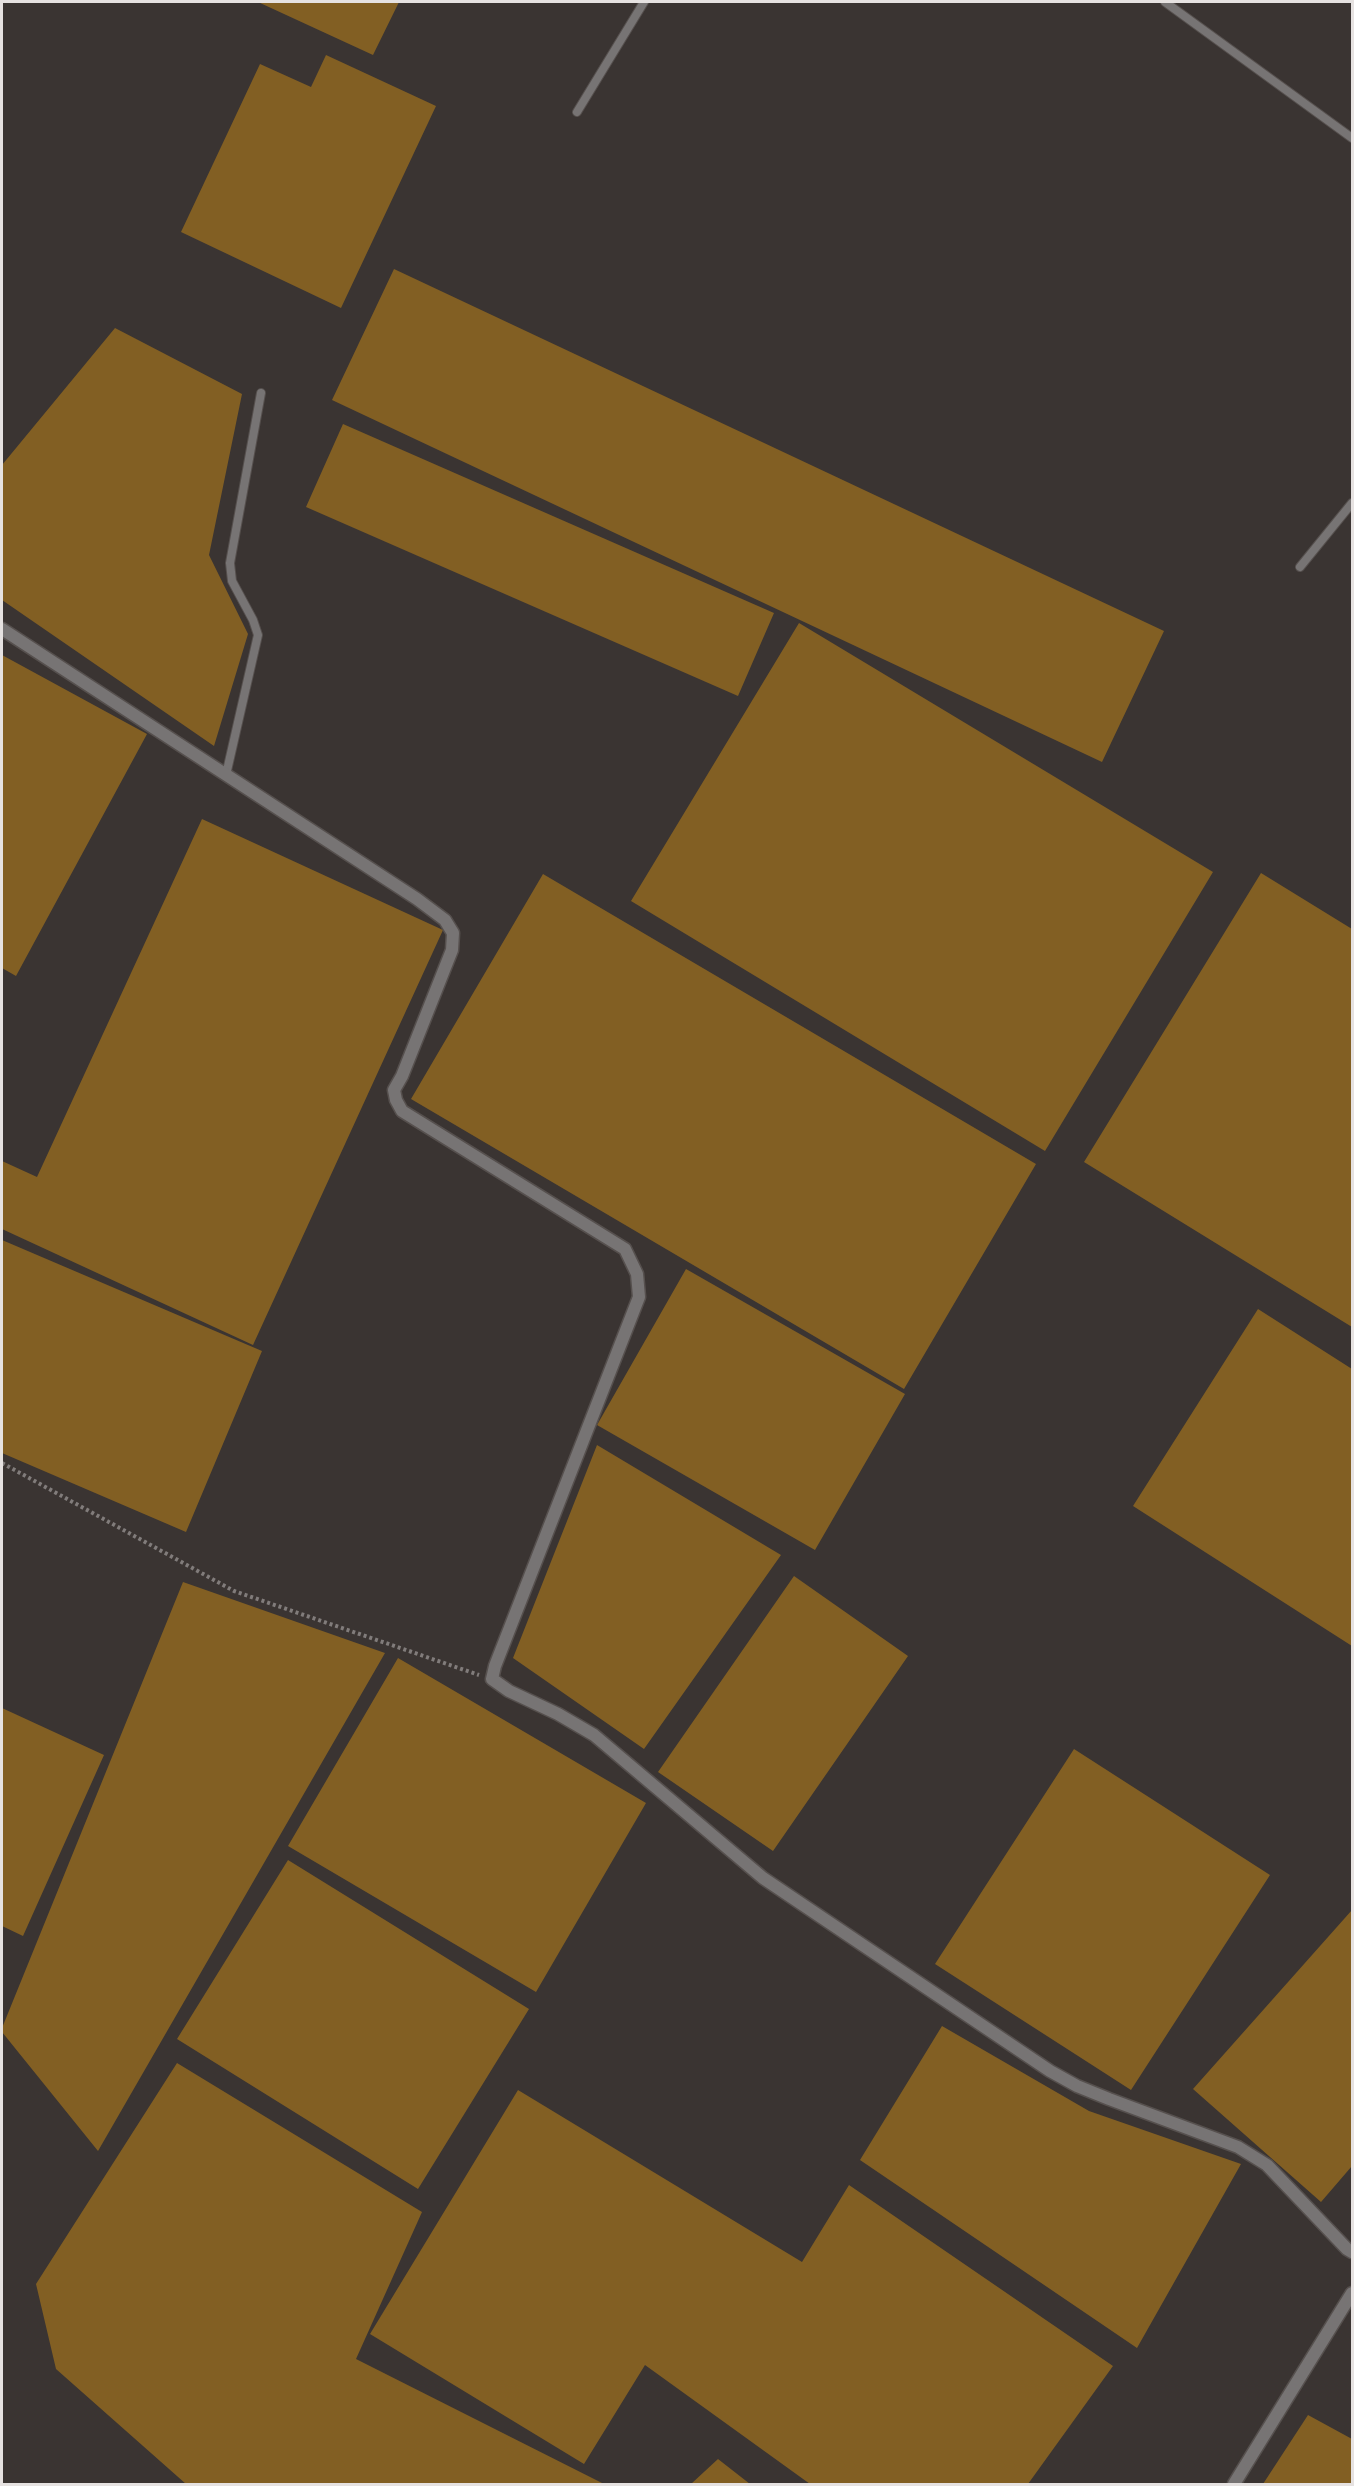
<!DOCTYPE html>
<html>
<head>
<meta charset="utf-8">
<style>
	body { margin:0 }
	#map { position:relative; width:1354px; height:2486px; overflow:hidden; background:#3a3432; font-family:"DejaVu Sans",sans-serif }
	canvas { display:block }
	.frame { position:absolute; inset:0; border:3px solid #e6e2e1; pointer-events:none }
</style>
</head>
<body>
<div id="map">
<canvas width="1354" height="2486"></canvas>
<div class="frame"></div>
</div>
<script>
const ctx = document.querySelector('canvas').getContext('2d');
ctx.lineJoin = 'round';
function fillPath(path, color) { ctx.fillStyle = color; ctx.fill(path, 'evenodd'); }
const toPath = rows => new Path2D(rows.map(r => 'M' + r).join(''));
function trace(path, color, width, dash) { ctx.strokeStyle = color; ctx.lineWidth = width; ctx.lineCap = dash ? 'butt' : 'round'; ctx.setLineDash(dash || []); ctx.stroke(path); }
const forest = toPath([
	[258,2,399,2,373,55],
	[326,55,436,106,341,308,181,232,260,64,311,87],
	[394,269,1164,631,1102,762,332,400],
	[115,328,242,394,209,555,248,634,214,746,2,600,2,465],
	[343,424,774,613,738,696,306,507],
	[799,623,1213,872,1045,1151,631,901],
	[2,655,147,734,16,976,2,968],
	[202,819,443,930,253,1345,2,1229,2,1161,37,1177],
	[1261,873,1352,929,1352,1327,1084,1162],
	[543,874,1036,1164,904,1389,411,1099],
	[2,1240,262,1351,186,1532,2,1453],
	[686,1269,905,1394,815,1550,597,1425],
	[1258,1309,1352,1369,1352,1646,1133,1506],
	[597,1445,781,1555,644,1749,513,1658],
	[794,1576,908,1656,773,1851,658,1772],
	[183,1582,385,1653,98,2151,2,2032,2,2028],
	[398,1658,646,1803,536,1992,288,1846],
	[2,1708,104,1755,23,1936,2,1926],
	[1074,1749,1270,1875,1131,2090,935,1964],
	[288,1860,529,2009,418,2189,177,2039],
	[1352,1910,1352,2166,1321,2202,1193,2089],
	[942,2026,1089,2111,1241,2164,1137,2348,860,2160],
	[177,2063,422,2212,356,2359,604,2484,186,2484,56,2369,36,2284],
	[518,2090,802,2262,849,2185,1113,2366,1028,2484,810,2484,645,2365,584,2464,370,2334],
	[1308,2415,1352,2439,1352,2484,1263,2484],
	[718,2459,750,2484,691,2484]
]);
const path = toPath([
	[2,1463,234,1591,479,1675]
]);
const lane = toPath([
	[1165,2,1352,138],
	[577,112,644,2],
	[1300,567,1352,503],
	[226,775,258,635,253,620,232,581,230,563,261,393]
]);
const street = toPath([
	[2,629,417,899,445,920,453,933,452,950,402,1076,394,1090,396,1100,402,1111,625,1249,637,1274,639,1297,495,1666,492,1679,509,1691,558,1714,594,1735,763,1878,1050,2071,1077,2086,1109,2099,1238,2147,1267,2165,1347,2249,1352,2252],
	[1234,2484,1352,2293]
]);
fillPath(forest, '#825f23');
trace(lane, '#56504e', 10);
trace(street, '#56504e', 15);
trace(path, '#817c7b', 4, [3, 3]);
trace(lane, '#777474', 8);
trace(street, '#777474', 12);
</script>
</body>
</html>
